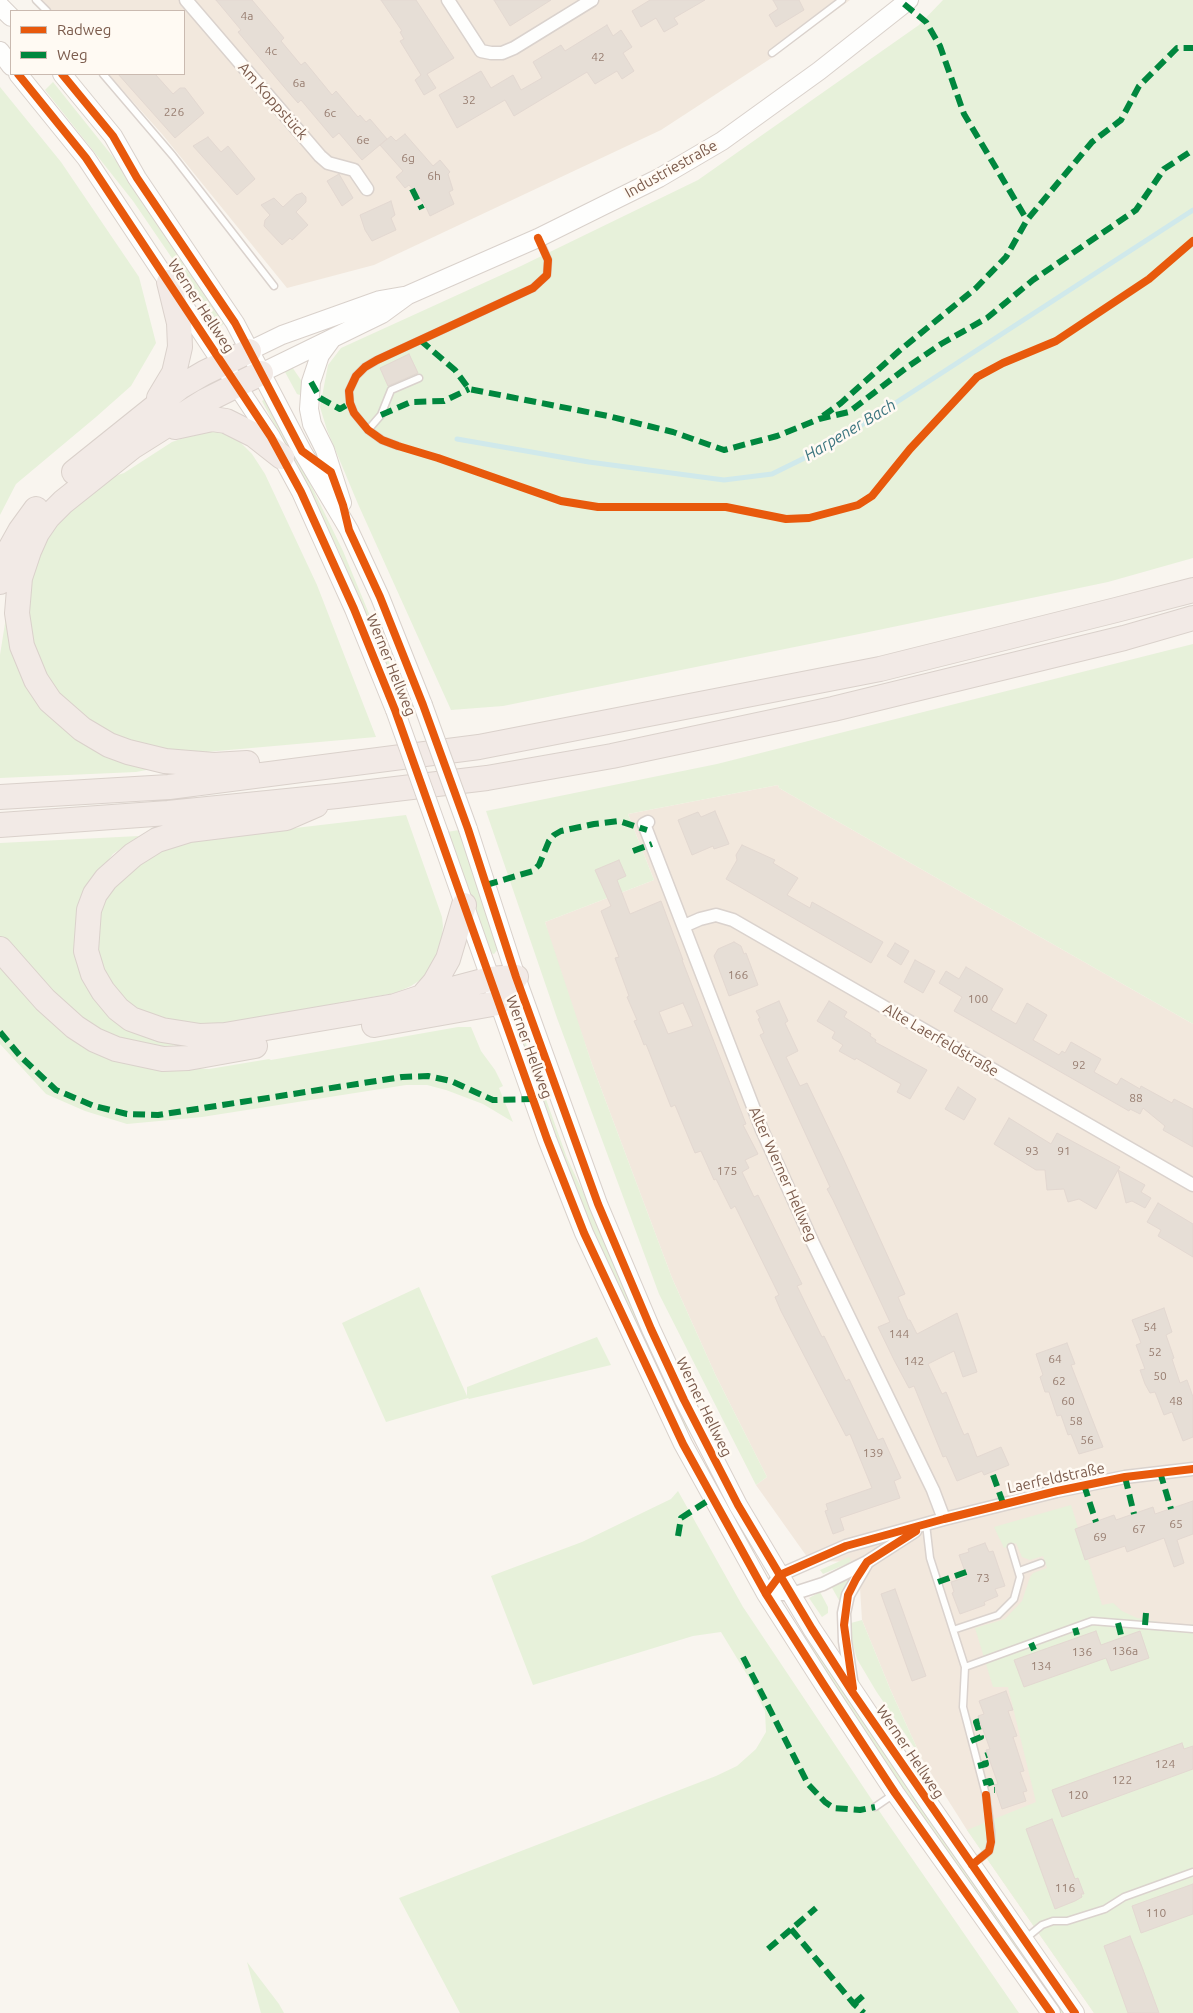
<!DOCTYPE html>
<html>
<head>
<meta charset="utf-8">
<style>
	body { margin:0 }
	#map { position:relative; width:1193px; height:2013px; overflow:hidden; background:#f9f5ef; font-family:Ubuntu,sans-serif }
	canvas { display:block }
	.legend { position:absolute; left:10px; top:10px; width:175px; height:65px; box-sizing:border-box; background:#fffaf3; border:1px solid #cabab0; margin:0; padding:6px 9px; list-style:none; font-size:15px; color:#7b5b4c }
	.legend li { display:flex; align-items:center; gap:10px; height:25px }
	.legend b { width:25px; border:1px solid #cabab0 }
</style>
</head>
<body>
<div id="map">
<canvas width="1193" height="2013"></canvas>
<ul class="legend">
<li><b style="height:6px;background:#e8590c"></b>Radweg</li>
<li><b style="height:6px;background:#00873e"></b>Weg</li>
</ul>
</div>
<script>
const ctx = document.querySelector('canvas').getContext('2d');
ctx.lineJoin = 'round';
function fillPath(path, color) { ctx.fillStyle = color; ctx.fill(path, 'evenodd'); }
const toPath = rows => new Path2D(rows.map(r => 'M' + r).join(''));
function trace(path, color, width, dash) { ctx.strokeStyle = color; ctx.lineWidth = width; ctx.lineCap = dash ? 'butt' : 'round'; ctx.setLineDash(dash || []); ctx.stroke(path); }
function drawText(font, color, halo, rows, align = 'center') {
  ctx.font = font + ' Ubuntu,sans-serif'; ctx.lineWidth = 5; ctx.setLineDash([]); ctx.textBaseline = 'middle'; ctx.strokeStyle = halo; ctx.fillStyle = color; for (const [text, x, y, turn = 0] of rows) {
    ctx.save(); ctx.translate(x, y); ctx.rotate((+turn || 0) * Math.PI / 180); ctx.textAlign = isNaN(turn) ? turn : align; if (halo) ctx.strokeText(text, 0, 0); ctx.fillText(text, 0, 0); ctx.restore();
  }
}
const residential = toPath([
	[42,0,850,0,773,57,661,130,374,265,287,288,162,134,108,74,184,74,184,11,52,11],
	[778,785,779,788,1193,1024,1193,2013,1094,2013,967,1830,922,1759,891,1691,862,1620,860,1588,856,1579,867,1562,810,1561,756,1485,767,1477,716,1376,672,1278,593,1067,555,957,545,922,654,880,628,814]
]);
const green = toPath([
	[943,0,1193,0,1193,558,1108,582,864,633,503,706,451,710,358,504,327,430,320,407,328,365,341,348,521,266,698,180,919,25],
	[53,82,138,188,228,321,219,327,133,201,45,90],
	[0,87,61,162,139,277,156,343,131,386,96,417,16,484,0,515],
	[292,367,303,383,300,395,297,394,285,372],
	[265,399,306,475,343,551,392,669,404,687,414,707,403,709,340,554,302,476,262,401],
	[218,431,235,437,252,454,265,474,317,585,376,737,195,753,165,750,128,741,90,723,65,703,46,675,34,652,27,619,29,586,37,556,48,537,68,510,115,476,124,473,172,442,200,432],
	[9,598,42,706,162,767,136,772,0,778,0,655],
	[1193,644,1193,1024,779,788,778,785,628,814,654,880,545,922,593,1067,672,1278,716,1376,767,1477,756,1485,659,1294,557,1018,486,811,717,764],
	[406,815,442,917,443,926,442,936,435,958,439,961,425,977,411,986,395,993,225,1023,184,1026,122,1004,94,951,97,912,112,882,162,848,193,840],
	[459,830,494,932,498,949,494,954,491,953,447,832],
	[139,836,113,854,91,883,78,911,74,947,85,984,125,1029,156,1041,185,1045,144,1047,117,1041,82,1022,0,937,0,843],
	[0,961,142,1064,209,1069,269,1059,271,1060,458,1027,471,1027,481,1051,495,1070,503,1086,499,1088,513,1122,483,1104,446,1090,427,1085,406,1085,202,1117,127,1124,85,1111,46,1094,0,1044],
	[515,1013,567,1158,736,1517,693,1437,670,1405,620,1301,563,1159,512,1015],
	[419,1287,467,1396,467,1387,597,1337,611,1365,469,1399,468,1398,386,1422,342,1323],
	[678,1491,743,1607,884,1818,1019,2013,460,2013,399,1898,716,1776,737,1766,756,1749,766,1732,765,1711,749,1678,721,1632,693,1636,533,1685,491,1576,582,1542,671,1499],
	[1071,1505,1102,1605,1113,1603,1122,1611,1137,1618,1184,1627,1193,1624,1193,2013,1094,2013,967,1830,1036,1802,1008,1687,993,1687,975,1628,1005,1619,1022,1601,1030,1577,1033,1573,1047,1568,1043,1556,1030,1560,1022,1557,1016,1543,1004,1548,994,1527],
	[849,1557,851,1560,849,1563,823,1574,820,1570],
	[848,1576,850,1579,840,1602,831,1586],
	[820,1592,828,1607,828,1613,822,1617,809,1598],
	[862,1620,891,1691,922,1759,876,1691,857,1659,852,1641,851,1623],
	[812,1637,1069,2013,1056,2013,803,1643],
	[247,1962,279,2004,284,2013,261,2013]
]);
const stream = toPath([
	[457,439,589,462,724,480,772,474,829,446,1193,210]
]);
const building = toPath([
	[216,0,252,0,284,38,281,41,301,65,305,62,332,95,336,91,358,117,360,115,366,122,370,119,387,139,362,160,339,133,333,138,301,100,298,103,284,87,238,32,241,30,216,0],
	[381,0,416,0,454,58,427,74,436,88,424,95,415,80,421,75,400,41,404,39,400,32,402,31,381,0],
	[494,0,551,0,510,26,494,0],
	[650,0,705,0,674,18,678,24,664,32,656,18,641,27,632,11,650,0],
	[773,0,799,0,804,10,776,27,769,15,778,9,773,0],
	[607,25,613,36,621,30,632,47,623,53,634,71,622,79,617,71,595,84,587,72,514,116,505,100,457,128,439,95,481,71,491,88,513,75,521,90,542,78,533,62,561,45,565,51,607,25],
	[118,74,155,74,173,94,180,88,185,88,204,113,175,138,118,74],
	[405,134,433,166,440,160,450,172,448,174,453,190,449,192,454,204,430,216,424,203,409,185,405,188,396,177,403,171,380,145,391,136,396,141,405,134],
	[208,137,221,152,228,146,255,179,237,195,193,146,208,137],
	[339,174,353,198,342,206,327,181,339,174],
	[302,193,306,197,306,202,296,212,308,225,292,240,290,238,282,245,264,226,265,220,270,215,261,205,274,198,283,207,296,195,302,193],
	[391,201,395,215,391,218,396,230,372,241,365,230,360,215,391,201],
	[409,354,418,373,388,386,380,368,409,354],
	[715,811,729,844,714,849,713,846,692,855,678,820,698,812,701,817,715,811],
	[742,845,775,860,773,863,798,878,787,895,810,908,812,902,883,942,871,963,726,879,737,860,736,855,742,845],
	[619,860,626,876,617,880,630,914,661,901,683,960,682,960,746,1124,743,1125,758,1154,745,1160,749,1168,742,1172,754,1197,758,1195,789,1258,802,1284,797,1286,822,1337,824,1336,846,1381,849,1379,878,1440,883,1438,901,1478,894,1481,900,1498,840,1518,844,1530,833,1534,825,1511,828,1510,826,1504,872,1488,850,1434,846,1436,781,1311,775,1297,779,1295,735,1206,731,1209,716,1179,714,1180,701,1151,695,1153,675,1105,671,1107,646,1044,644,1045,639,1032,634,1021,637,1020,627,997,629,996,615,958,619,957,601,911,611,906,595,870,619,860],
	[683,1003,693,1026,668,1034,659,1012,683,1003],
	[734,942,741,946,744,954,746,953,758,985,729,996,714,956,718,949,734,942],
	[895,943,909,951,901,965,887,956,895,943],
	[915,960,935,971,923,993,904,982,915,960],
	[966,967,1003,989,991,1010,1016,1024,1027,1003,1047,1015,1033,1040,1059,1055,1062,1051,1065,1053,1071,1042,1101,1059,1094,1072,1117,1085,1121,1078,1140,1089,1141,1086,1172,1103,1174,1099,1193,1109,1193,1147,1163,1130,1165,1126,1143,1108,1140,1114,1130,1109,1129,1111,954,1011,962,997,939,983,946,971,959,979,966,967],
	[779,1001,788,1021,785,1023,798,1051,786,1057,800,1086,807,1083,843,1158,905,1294,898,1297,908,1320,910,1320,917,1334,957,1313,977,1372,963,1377,954,1351,928,1364,942,1394,946,1392,960,1426,964,1435,968,1433,977,1457,1001,1447,1009,1465,984,1475,982,1471,957,1481,946,1456,943,1457,914,1386,909,1388,894,1360,878,1327,890,1322,833,1200,827,1189,830,1187,760,1035,764,1033,758,1019,760,1018,756,1011,779,1001],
	[829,1001,847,1012,844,1017,871,1034,870,1036,876,1040,875,1042,927,1070,910,1099,897,1092,901,1084,856,1058,855,1060,839,1051,843,1045,832,1038,835,1032,817,1021,829,1001],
	[958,1087,976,1099,964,1120,945,1109,958,1087],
	[1009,1118,1051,1144,1057,1133,1120,1167,1118,1170,1145,1185,1141,1192,1151,1198,1145,1208,1132,1201,1126,1203,1118,1170,1096,1209,1079,1199,1068,1202,1064,1189,1047,1190,1045,1170,1036,1170,994,1144,1009,1118],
	[1158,1203,1193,1224,1193,1257,1158,1236,1161,1230,1147,1222,1158,1203],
	[1164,1308,1172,1332,1166,1335,1174,1358,1172,1359,1180,1383,1187,1380,1193,1397,1193,1437,1183,1441,1172,1412,1164,1415,1155,1392,1150,1393,1145,1384,1140,1370,1145,1369,1136,1345,1141,1343,1132,1320,1164,1308],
	[1067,1343,1075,1364,1071,1365,1103,1447,1079,1454,1071,1434,1068,1435,1061,1415,1057,1416,1049,1392,1045,1392,1040,1377,1043,1375,1036,1354,1067,1343],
	[1193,1501,1193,1534,1177,1540,1184,1563,1174,1567,1164,1538,1127,1552,1125,1546,1085,1560,1075,1529,1114,1515,1116,1520,1153,1507,1155,1514,1193,1501],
	[985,1543,989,1552,993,1551,1005,1586,995,1589,998,1596,984,1602,985,1605,960,1614,952,1593,954,1592,951,1582,967,1577,959,1555,969,1552,968,1549,985,1543],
	[895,1589,926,1676,912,1681,881,1594,895,1589],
	[1096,1631,1101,1645,1140,1631,1149,1658,1111,1671,1106,1658,1024,1687,1014,1660,1096,1631],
	[1006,1691,1013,1710,1008,1711,1017,1736,1013,1737,1024,1771,1020,1772,1027,1791,1023,1792,1026,1801,1002,1809,994,1785,998,1784,986,1750,990,1749,978,1716,984,1714,979,1701,1006,1691],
	[1182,1743,1184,1749,1193,1746,1193,1769,1062,1817,1052,1790,1182,1743],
	[1052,1819,1075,1879,1078,1878,1084,1894,1081,1894,1082,1897,1075,1901,1055,1909,1026,1829,1052,1819],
	[1193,1884,1193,1914,1141,1933,1132,1906,1193,1884],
	[1130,1936,1142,1967,1159,2013,1128,2013,1104,1946,1130,1936]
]);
const lane = toPath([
	[36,0,47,11],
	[772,53,842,0],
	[103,74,173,156,274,286],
	[368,430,381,415,391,390,419,378],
	[398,446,382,440,368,430,354,413,350,403,349,391,356,376,365,367,377,360,533,288,547,275,548,260,539,239],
	[926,1524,930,1558,965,1667,963,1707,986,1795,991,1831,991,1842,989,1851,973,1864],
	[1019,1571,1041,1563],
	[953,1630,998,1615,1014,1599,1020,1577,1011,1547],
	[965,1667,1092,1621,1193,1629],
	[875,1807,894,1794],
	[1025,1939,1042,1925,1053,1921,1067,1921,1105,1909,1124,1897,1193,1872]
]);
const street = toPath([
	[186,0,320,156,328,163,354,170,367,189],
	[448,0,481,51,491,53,502,53,514,48,592,0],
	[648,822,644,824,762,1130,813,1243,933,1490,944,1519],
	[684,926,700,919,716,915,733,920,1193,1185],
	[766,1594,780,1575,846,1546,944,1519,1057,1491,1125,1477,1193,1469],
	[766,1594,792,1594,823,1584,867,1562,915,1531],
	[852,1686,845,1641,844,1613,848,1595,866,1564]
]);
const secondary = toPath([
	[0,6,11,17],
	[0,51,11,66],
	[18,74,86,158,271,437,301,492,329,554,354,609,395,710],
	[62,74,113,136,137,178,235,323,302,451,349,530,380,597,423,705],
	[331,340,320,355,311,382,309,409,312,424,325,450,342,503],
	[249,351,282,335,380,300,403,296],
	[261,373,382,314,408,295,538,238,659,178,722,141,819,71,909,0],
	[468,829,516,977,598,1204,651,1329,684,1400,738,1505,812,1629,930,1805,1075,2013],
	[439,833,547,1139,584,1233,683,1444,766,1594,824,1685,895,1793,1051,2013]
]);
const highway = toPath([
	[159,398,174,373,180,347,179,323,169,282],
	[175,427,212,419,226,421,254,435,282,457],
	[74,472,180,387,204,373,249,351],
	[0,582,3,568,10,549,20,531,36,509],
	[247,763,214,765,165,761,128,752,109,745,82,729,50,701,36,680,22,646,17,613,20,578,29,551,37,533,48,517,63,502,132,447,205,401,261,373],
	[0,797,169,787,479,747,880,669,1116,610,1193,590],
	[316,805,286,818,189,830,157,840,133,855,106,879,95,894,89,910,86,951,93,974,103,991,118,1009,131,1019,162,1030,200,1036,225,1035,395,1006,422,997,490,979,516,977],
	[0,825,168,813,337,796,487,778,612,756,833,709,1124,638,1193,618],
	[0,949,45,1000,75,1027,95,1040,116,1049,163,1059,188,1058,255,1046],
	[422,997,435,982,448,959,464,905],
	[374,1025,498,1003,516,977]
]);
const secondaryBridge = toPath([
	[423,705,468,829],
	[395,710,439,833]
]);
const quiet = toPath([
	[904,4,926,22,940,46,964,114,1027,220],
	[412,189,422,209],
	[420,340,455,370,469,389,608,416,673,432,724,450,777,436,819,419,849,412,906,368,941,344,987,318,1033,280,1136,210,1164,169,1193,150],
	[311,382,320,398,340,409,350,403],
	[381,415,411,402,444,401,469,389],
	[823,416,841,403,899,351,976,288,1006,257,1027,220,1092,142,1121,120,1139,86,1177,48,1193,48],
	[633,851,652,844],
	[486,885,533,871,539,865,549,841,554,835,561,831,594,824,619,821,647,830],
	[0,1032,21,1057,56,1090,94,1106,127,1114,158,1115,402,1077,428,1076,451,1081,493,1100,533,1099],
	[1160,1472,1171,1509],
	[993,1475,1003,1503],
	[1125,1477,1134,1514],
	[1084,1485,1096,1522],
	[678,1536,681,1518,712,1498],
	[938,1582,969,1571],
	[1118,1623,1121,1635],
	[1145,1625,1146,1613],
	[1075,1628,1077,1635],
	[1031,1643,1034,1650],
	[743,1657,808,1784,825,1802,834,1808,860,1810,875,1807],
	[971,1741,981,1737,976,1722,980,1721],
	[978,1766,986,1764,984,1756,987,1755],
	[983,1783,990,1781,993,1790,995,1790],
	[791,1929,854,2004,864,2013],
	[768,1949,816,1908],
	[854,2004,865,1994]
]);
const cycleway = toPath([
	[18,74,86,158,271,437,301,492,354,609,395,710,547,1139,584,1233,683,1444,766,1594,824,1685,895,1793,1051,2013],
	[62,74,113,136,137,178,235,323,302,451,331,472,343,505,349,530,380,597,423,705,468,829,516,977,598,1204,651,1329,684,1400,738,1505,812,1629,853,1693,1075,2013],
	[538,238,548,260,547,275,533,288,377,360,365,367,356,376,349,391,350,403,354,413,368,430,382,440,398,446,438,458,561,501,598,507,726,507,786,519,809,518,858,505,872,496,910,449,977,377,1003,363,1056,341,1149,279,1193,241],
	[766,1594,780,1575,846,1546,944,1519,1057,1491,1125,1477,1193,1469],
	[853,1688,844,1625,848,1595,856,1579,867,1562,916,1531],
	[972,1865,989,1851,991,1842,986,1795]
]);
const numberNames = [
	["4a",247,16],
	["4c",271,51],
	["42",598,57],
	["6a",299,83],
	["32",469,100],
	["226",174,112],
	["6c",330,113],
	["6e",363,140],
	["6g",408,158],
	["6h",434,176],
	["166",738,975],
	["100",978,999],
	["92",1079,1065],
	["88",1136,1098],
	["93",1032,1151],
	["91",1064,1151],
	["175",727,1171],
	["54",1150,1327],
	["144",899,1334],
	["52",1155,1352],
	["64",1055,1359],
	["142",914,1361],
	["50",1160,1376],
	["62",1059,1381],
	["60",1068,1401],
	["48",1176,1401],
	["58",1076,1421],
	["56",1087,1440],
	["139",873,1453],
	["65",1176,1524],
	["67",1139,1529],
	["69",1100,1537],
	["73",983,1578],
	["136a",1125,1651],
	["136",1082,1652],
	["134",1041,1666],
	["124",1165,1764],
	["122",1122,1780],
	["120",1078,1795],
	["116",1065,1888],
	["110",1156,1913]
];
const streetNames = [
	["Am Koppstück",273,101,49],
	["Industriestraße",671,169,-29],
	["Werner Hellweg",201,306,57],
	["Werner Hellweg",391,665,68],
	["Alte Laerfeldstraße",941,1040,30],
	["Werner Hellweg",529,1047,70],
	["Alter Werner Hellweg",783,1174,66],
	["Werner Hellweg",704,1407,64],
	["Laerfeldstraße",1056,1478,-12],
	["Werner Hellweg",910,1752,56]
];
const waterNames = [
	["Harpener Bach",850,430,-31]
];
fillPath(residential, '#f2e8dd');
fillPath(green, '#e7f1da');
trace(stream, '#d0e9eb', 5);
fillPath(building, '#e6ded6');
trace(building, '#e3d8d1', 1);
trace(lane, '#dad2cd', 9);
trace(street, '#dad2cd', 15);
trace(secondary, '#d9d1cb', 20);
trace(highway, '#dad1cb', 26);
trace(lane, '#fefefd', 6);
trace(street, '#fefefd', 12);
trace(secondary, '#fefefd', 18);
trace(highway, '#f2eae6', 24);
trace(secondaryBridge, '#d9d1cb', 20, []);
trace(secondaryBridge, '#fefefd', 18);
trace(quiet, '#00873e', 6, [12, 6]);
trace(cycleway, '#e8590c', 8);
drawText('12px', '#987e71', null, numberNames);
drawText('15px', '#7b5b4c', '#fffaf3', streetNames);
drawText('italic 16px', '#3d7680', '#fffaf3', waterNames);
</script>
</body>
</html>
